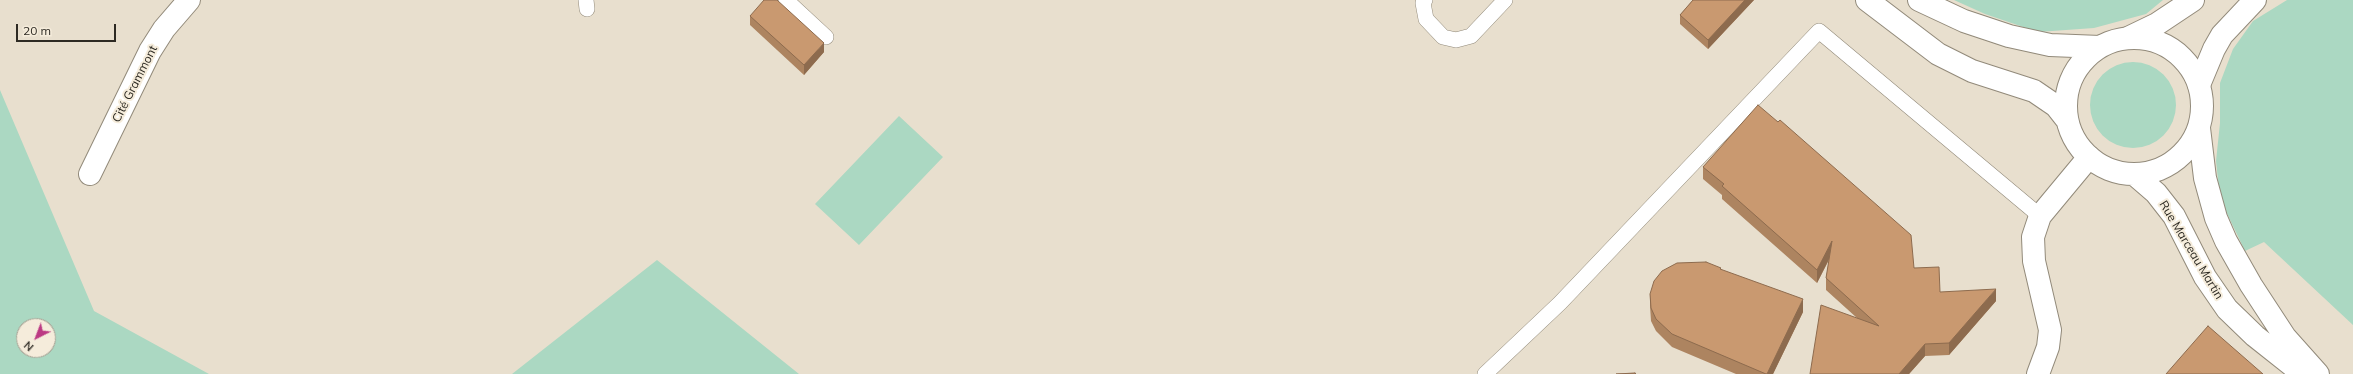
<!DOCTYPE html>
<html>
<head>
<meta charset="utf-8">
<style>
	body { margin:0 }
	#map { position:relative; width:2353px; height:374px; overflow:hidden; background:#e8dfce; font-family:Mulish,sans-serif }
	canvas { display:block }
	.north { position:absolute; left:16px; top:318px; width:40px; height:40px; box-sizing:border-box; background:#f5ecdb; border:1px solid #a59e91; border-radius:50%; rotate:222deg; font-size:11px; font-weight:700; line-height:16px; text-align:center; color:#2d2a23 }
	.north::after { content:''; display:block; margin:auto; width:14px; height:18px; background:#bc3a83; clip-path:polygon(50% 0,100% 100%,50% 72%,0 100%) }
	.scale { position:absolute; left:16px; top:24px; width:100px; height:18px; box-sizing:border-box; border:2px solid #2d2a23; border-top:0; padding-left:5px; font-size:12px; line-height:14px; white-space:nowrap; color:#2d2a23; -webkit-text-stroke:3px #f5ecdb; paint-order:stroke }
</style>
</head>
<body>
<div id="map">
<canvas width="2353" height="374"></canvas>
<div class="north">N</div>
<div class="scale">20 m</div>
</div>
<script>
const ctx = document.querySelector('canvas').getContext('2d');
ctx.lineJoin = 'round';
function fillPath(path, color) { ctx.fillStyle = color; ctx.fill(path, 'evenodd'); }
const toPath = rows => new Path2D(rows.map(r => 'M' + r).join(''));
function trace(path, color, width, dash) { ctx.strokeStyle = color; ctx.lineWidth = width; ctx.lineCap = dash ? 'butt' : 'round'; ctx.setLineDash(dash || []); ctx.stroke(path); }
function drawText(font, color, halo, rows, align = 'center') {
  ctx.font = font + ' Mulish,sans-serif'; ctx.lineWidth = 4; ctx.setLineDash([]); ctx.textBaseline = 'middle'; ctx.strokeStyle = halo; ctx.fillStyle = color; for (const [text, x, y, turn = 0] of rows) {
    ctx.save(); ctx.translate(x, y); ctx.rotate((+turn || 0) * Math.PI / 180); ctx.textAlign = isNaN(turn) ? turn : align; if (halo) ctx.strokeText(text, 0, 0); ctx.fillText(text, 0, 0); ctx.restore();
  }
}
const green = toPath([
	[1954,0,2163,0,2146,14,2094,28,2038,32,1985,14],
	[2287,0,2353,0,2353,325,2264,242,2245,251,2220,199,2216,161,2220,123,2220,83,2233,49,2253,21],
	'2090 105a43 43 0 1 1 86 0a43 43 0 1 1-86 0Z',
	[0,90,94,311,209,374,0,374],
	[24,326,48,326,48,350,24,350],
	[899,116,943,157,859,245,815,204],
	[657,260,799,374,512,374]
]);
const lane = toPath([
	[586,0,587,9],
	[786,0,826,37],
	[1425,0,1423,3,1426,19,1443,37,1456,40,1471,36,1505,0],
	[1485,374,1560,303,1819,31,2040,216]
]);
const street = toPath([
	[90,174,150,51,164,29,189,0],
	[2038,374,2048,347,2050,330,2034,261,2033,237,2040,216,2089,157]
]);
const secondary = toPath([
	[1867,0,1938,54,1972,71,2034,91,2056,106,2067,120],
	[1919,0,1964,21,2009,36,2050,45,2100,47],
	'2066 106a68 68 0 1 1 136 0a68 68 0 1 1-136 0Z',
	[2199,128,2205,178,2216,218,2226,241,2251,285,2285,337,2318,374],
	[2134,174,2156,193,2174,216,2205,277,2227,309,2255,336,2303,374]
]);
const highway = toPath([
	[2130,37,2157,24,2193,0],
	[2199,85,2214,49,2222,35,2255,0]
]);
const wall = toPath([
	[1693,0,1754,0,1708,49,1680,24,1680,15],
	[750,16,824,52,804,75,750,25],
	[1703,167,1914,268,1940,292,1996,301,1949,355,1925,356,1909,374,1810,374,1857,318,1826,290,1826,278,1829,260,1817,283,1722,199,1722,195,1703,179],
	[1721,270,1803,312,1773,374,1736,374,1672,347,1656,331,1651,321,1650,306,1650,294]
]);
const shadedWall = toPath([
	[1745,0,1754,0,1708,49,1708,40],
	[824,43,824,52,804,75,804,65],
	[1832,241,1832,253,1817,283,1817,270],
	[1996,289,1996,301,1949,355,1949,343],
	[1803,299,1803,312,1773,374,1767,374],
	[1925,344,1925,356,1909,374,1899,374]
]);
const building = toPath([
	[764,0,777,0,824,43,804,65,750,16,764,0],
	[1693,0,1745,0,1708,40,1680,15,1693,0],
	[1758,105,1778,122,1780,120,1911,235,1914,268,1939,267,1940,292,1996,289,1949,343,1925,344,1899,374,1810,374,1821,305,1879,326,1826,278,1832,241,1817,270,1722,186,1724,184,1703,167,1758,105],
	[1706,262,1721,268,1720,269,1803,299,1767,374,1766,374,1672,334,1656,319,1651,308,1650,294,1654,281,1662,271,1677,263,1706,262],
	[2208,326,2263,374,2166,374,2208,326],
	[1635,373,1636,374,1616,374,1617,374,1635,373]
]);
const streetNames = [
	["Cité Grammont",135,84,-63],
	["Rue Marceau Martin",2191,250,59]
];
fillPath(green, '#abd8c2');
trace(lane, '#928a7a', 16);
trace(street, '#928a7a', 24);
trace(secondary, '#928a7a', 24);
trace(highway, '#928a7a', 24);
trace(lane, '#fff', 15);
trace(street, '#fff', 22);
trace(secondary, '#fff', 22);
trace(highway, '#fff', 22);
fillPath(wall, '#ad8460');
fillPath(shadedWall, '#8d6b4e');
fillPath(building, '#c99970');
trace(building, '#8d6b4e', 1);
drawText('12px', '#2d2a23', '#f5ecdb', streetNames);
</script>
</body>
</html>
